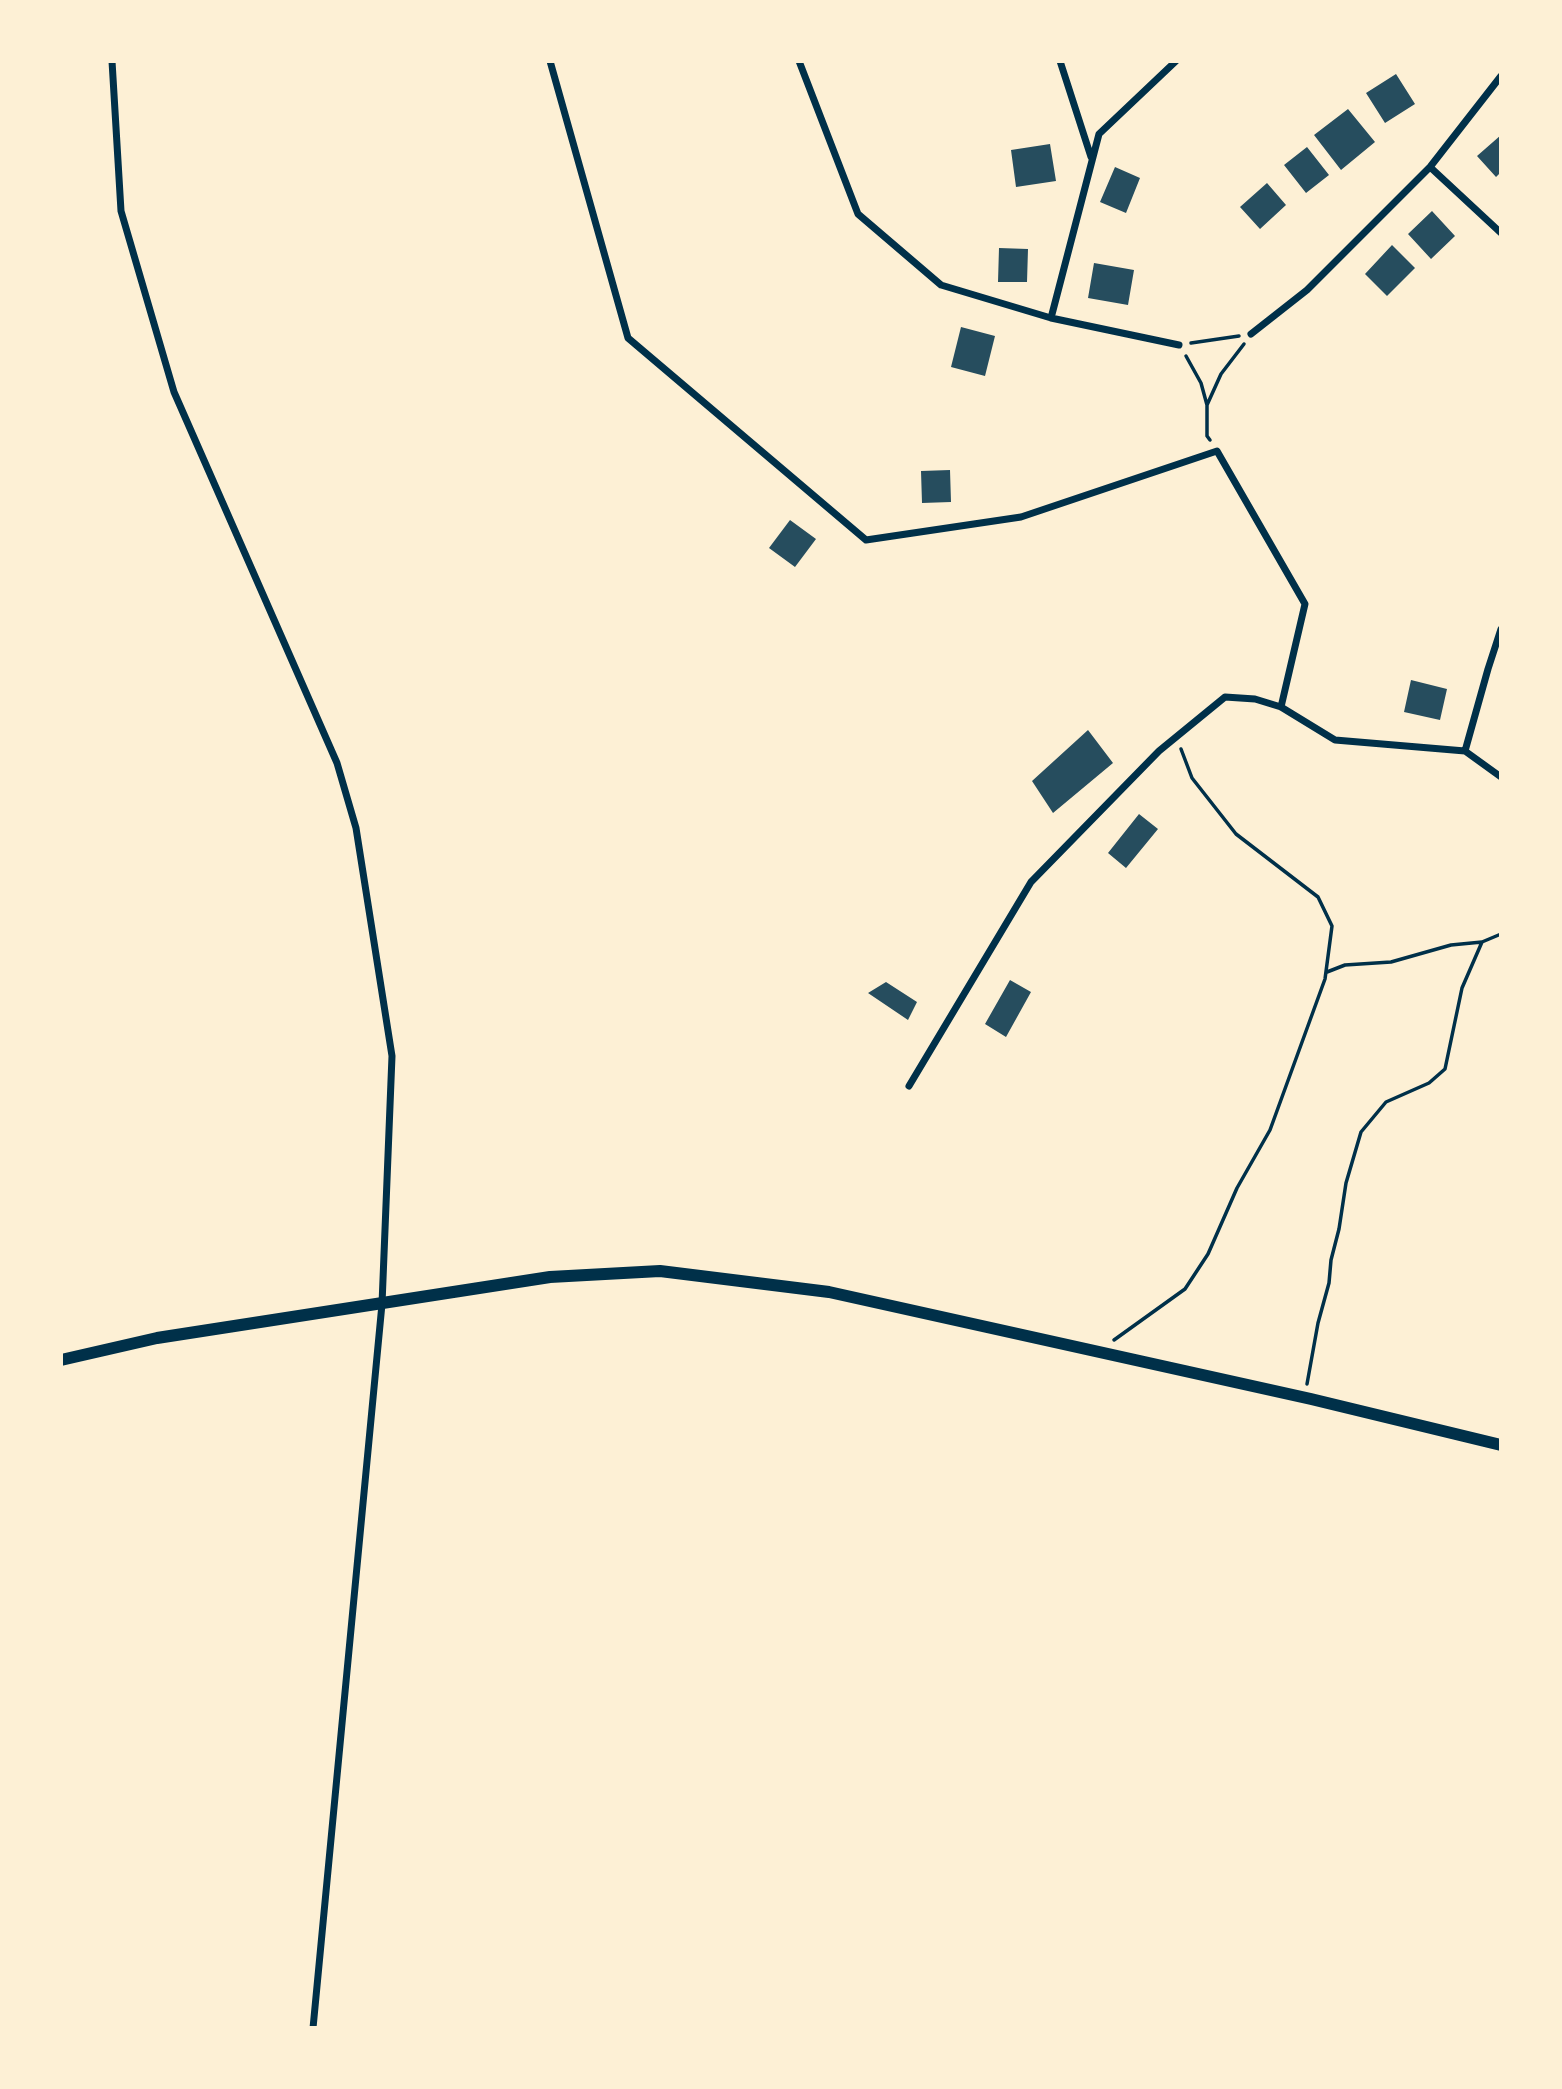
<!DOCTYPE html>
<html>
<head>
<meta charset="utf-8">
<style>
	body { margin:0 }
	#map { position:relative; width:1562px; height:2089px; overflow:hidden; background:#fdf0d5; font-family:Mulish,sans-serif }
	canvas { display:block }
	.frame { position:absolute; inset:0; border:63px solid #fdf0d5; pointer-events:none }
</style>
</head>
<body>
<div id="map">
<canvas width="1562" height="2089"></canvas>
<div class="frame"></div>
</div>
<script>
const ctx = document.querySelector('canvas').getContext('2d');
ctx.lineJoin = 'round';
function fillPath(path, color) { ctx.fillStyle = color; ctx.fill(path, 'evenodd'); }
const toPath = rows => new Path2D(rows.map(r => 'M' + r).join(''));
function trace(path, color, width, dash) { ctx.strokeStyle = color; ctx.lineWidth = width; ctx.lineCap = dash ? 'butt' : 'round'; ctx.setLineDash(dash || []); ctx.stroke(path); }
const building = toPath([
	[1396,74,1415,104,1385,123,1366,93],
	[1348,109,1375,142,1341,170,1314,135],
	[1501,135,1501,172,1496,177,1477,156],
	[1050,144,1056,181,1016,187,1011,150],
	[1307,147,1329,175,1306,193,1284,165],
	[1115,167,1140,178,1126,213,1100,202],
	[1267,183,1286,205,1260,229,1240,207],
	[1432,211,1455,236,1431,259,1408,234],
	[1392,245,1415,268,1387,296,1365,274],
	[999,248,1028,249,1027,282,998,282],
	[1094,263,1134,270,1128,305,1088,298],
	[961,327,995,336,985,376,951,367],
	[950,470,951,502,922,503,921,471],
	[790,520,816,539,795,567,769,548],
	[1411,680,1447,689,1440,720,1404,712],
	[1088,730,1113,763,1053,813,1032,781],
	[1139,814,1158,829,1126,868,1108,853],
	[1010,980,1031,992,1006,1037,985,1024],
	[886,982,917,1002,908,1020,868,993]
]);
const path = toPath([
	[1191,343,1239,336],
	[1186,356,1201,383,1207,405],
	[1210,440,1207,436,1207,405,1221,374,1244,344],
	[1327,972,1345,965,1391,962,1451,945,1482,942],
	[1114,1340,1185,1289,1208,1254,1237,1188,1270,1130,1325,979,1332,926,1318,897,1236,834,1192,778,1181,749],
	[1307,1384,1318,1323,1329,1283,1331,1260,1339,1229,1346,1183,1361,1132,1386,1102,1429,1083,1445,1069,1462,988,1482,942,1501,934]
]);
const minor = toPath([
	[112,61,121,211,174,392,337,763,356,828,392,1056,382,1304,313,2028],
	[550,61,628,338,866,540,1021,517,1217,451,1305,604,1281,707],
	[799,61,858,214,941,285,1051,318,1179,345],
	[1060,61,1091,157],
	[1430,167,1501,233],
	[1051,318,1099,134,1176,61],
	[1251,334,1307,290,1430,167,1501,76],
	[1501,629,1488,669,1465,751,1501,777],
	[909,1086,1031,882,1159,751,1225,697,1255,699,1281,707,1335,740,1465,751]
]);
const tertiary = toPath([
	[61,1360,157,1338,550,1277,660,1271,829,1292,1311,1399,1501,1445]
]);
fillPath(building, '#264d5e');
trace(path, '#003049', 3.5);
trace(minor, '#003049', 7);
trace(tertiary, '#003049', 12);
</script>
</body>
</html>
